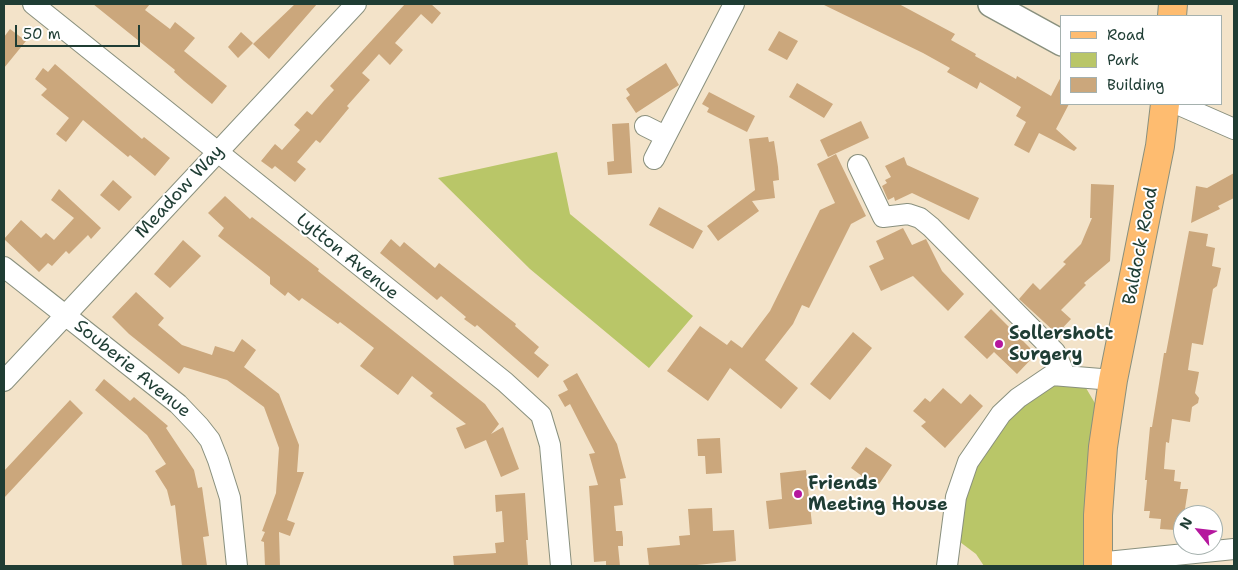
<!DOCTYPE html>
<html>
<head>
<meta charset="utf-8">
<style>
	body { margin:0 }
	#map { position:relative; width:1238px; height:570px; overflow:hidden; background:#f3e3c9; font-family:"Shantell Sans",sans-serif }
	canvas { display:block }
	.frame { position:absolute; inset:0; border:5px solid #1f3d34; pointer-events:none }
	.legend { position:absolute; left:1060px; top:15px; width:162px; height:90px; box-sizing:border-box; background:#fff; border:1px solid #a5b1ae; margin:0; padding:6px 9px; list-style:none; font-size:15px; color:#1f3d34 }
	.legend li { display:flex; align-items:center; gap:10px; height:25px }
	.legend b { width:25px; border:1px solid #a5b1ae }
	.north { position:absolute; left:1173px; top:505px; width:50px; height:50px; box-sizing:border-box; background:#fff; border:1px solid #a5b1ae; border-radius:50%; rotate:299deg; font-size:14px; font-weight:700; line-height:20px; text-align:center; color:#1f3d34 }
	.north::after { content:''; display:block; margin:auto; width:18px; height:22px; background:#b5179e; clip-path:polygon(50% 0,100% 100%,50% 72%,0 100%) }
	.scale { position:absolute; left:15px; top:25px; width:125px; height:22px; box-sizing:border-box; border:2px solid #1f3d34; border-top:0; padding-left:6px; font-size:15px; line-height:18px; white-space:nowrap; color:#1f3d34; -webkit-text-stroke:4px #fff; paint-order:stroke }
</style>
</head>
<body>
<div id="map">
<canvas width="1238" height="570"></canvas>
<div class="frame"></div>
<ul class="legend">
<li><b style="height:6px;background:#febc70"></b>Road</li>
<li><b style="height:14px;background:#b9c668"></b>Park</li>
<li><b style="height:14px;background:#cba77c"></b>Building</li>
</ul>
<div class="north">N</div>
<div class="scale">50 m</div>
</div>
<script>
const ctx = document.querySelector('canvas').getContext('2d');
ctx.lineJoin = 'round';
function fillPath(path, color) { ctx.fillStyle = color; ctx.fill(path, 'evenodd'); }
const toPath = rows => new Path2D(rows.map(r => 'M' + r).join(''));
function trace(path, color, width, dash) { ctx.strokeStyle = color; ctx.lineWidth = width; ctx.lineCap = dash ? 'butt' : 'round'; ctx.setLineDash(dash || []); ctx.stroke(path); }
function drawText(font, color, halo, rows, align = 'center') {
  ctx.font = font + ' "Shantell Sans",sans-serif'; ctx.lineWidth = 4; ctx.setLineDash([]); ctx.textBaseline = 'middle'; ctx.strokeStyle = halo; ctx.fillStyle = color; for (const [text, x, y, turn = 0] of rows) {
    ctx.save(); ctx.translate(x, y); ctx.rotate((+turn || 0) * Math.PI / 180); ctx.textAlign = isNaN(turn) ? turn : align; if (halo) ctx.strokeText(text, 0, 0); ctx.fillText(text, 0, 0); ctx.restore();
  }
}
const green = toPath([
	[557,152,570,214,693,316,649,368,530,269,438,178],
	[1055,384,1086,388,1096,405,1088,566,984,566,976,554,960,542,966,495,973,474,998,433,1017,410]
]);
const building = toPath([
	[93,4,150,4,145,10,170,29,175,22,195,38,184,51,227,86,212,104,184,81,174,72,175,70],
	[295,4,317,4,269,59,253,44],
	[405,4,431,4,441,13,432,24,421,14,395,43,403,50,390,65,379,54,362,73,370,80,347,106,349,108,320,143,316,140,297,162,306,169,295,182,275,166,272,169,261,161,275,144,282,150,300,130,294,125,307,111,312,115,323,102,334,90,330,86],
	[822,4,899,4,955,34,951,40,976,54,975,56,1016,79,1017,76,1051,96,1062,75,1062,104,1069,104,1056,129,1077,148,1074,151,1039,133,1029,153,1014,145,1026,122,1016,116,1021,107,980,82,977,89,947,72,950,68,923,53],
	[10,29,26,41,4,68,4,37],
	[779,31,798,41,787,60,768,50],
	[241,32,253,43,238,58,228,47],
	[666,63,679,85,636,113,626,98,630,95,626,89],
	[55,64,142,139,144,137,170,158,155,176,130,155,128,157,83,120,66,142,56,134,69,118,41,95,47,89,35,79,43,68,48,72],
	[797,83,833,104,824,118,789,97],
	[709,92,755,116,747,132,707,112,709,108,702,104],
	[861,121,869,138,828,157,820,140],
	[629,123,632,173,608,175,607,162,614,161,612,124],
	[768,137,769,142,774,141,778,167,779,180,773,181,775,198,752,201,759,211,718,241,707,226,755,190,749,139],
	[836,154,866,216,851,224,809,308,802,305,793,324,765,360,798,388,781,409,730,368,708,401,667,371,700,326,727,345,731,340,742,348,770,311,820,210,835,203,817,164],
	[904,157,907,165,979,198,969,220,912,193,895,201,894,197,888,200,882,186,887,183,885,180,891,177,885,166],
	[1234,173,1234,198,1218,206,1220,209,1191,223,1196,186,1207,188],
	[113,180,132,197,119,211,100,195],
	[1091,184,1114,185,1110,261,1084,283,1086,285,1061,310,1071,319,1057,334,1019,299,1033,283,1040,290,1066,264,1063,262,1081,244,1092,218,1090,218],
	[59,189,101,228,91,239,88,235,69,254,66,251,52,266,48,263,39,272,4,239,21,220,41,238,46,233,54,240,74,218,51,200],
	[225,196,250,219,252,217,319,269,318,271,485,404,499,424,491,434,503,427,519,469,501,477,486,440,465,449,456,428,466,424,430,396,433,393,412,376,398,395,360,366,374,348,340,322,338,324,302,298,299,301,288,292,285,296,270,284,270,277,218,236,224,228,208,213],
	[659,207,703,231,693,249,649,225],
	[903,228,912,245,926,239,942,271,964,294,948,311,913,276,881,291,869,266,884,259,876,241],
	[1189,231,1208,234,1206,246,1215,248,1212,266,1221,268,1217,286,1213,289,1203,345,1192,343,1188,370,1199,372,1195,393,1199,398,1198,403,1192,407,1190,422,1172,419,1169,443,1166,442,1164,469,1175,470,1174,481,1181,482,1180,489,1188,489,1183,522,1175,521,1175,530,1160,529,1161,519,1149,518,1150,511,1144,511,1147,480,1145,480,1150,427,1152,427,1164,353,1166,353],
	[391,239,400,247,404,242,435,268,439,263,516,324,515,326,539,347,534,353,549,365,538,378,477,325,475,327,464,319,466,317,441,296,437,300,380,253],
	[183,240,201,256,170,288,154,274],
	[136,292,164,318,158,325,182,345,212,355,215,346,234,352,242,339,256,350,244,367,279,394,299,445,297,472,304,472,287,520,295,523,290,536,279,532,280,566,265,566,264,542,261,541,265,532,262,531,276,493,279,448,264,407,227,380,184,367,179,374,129,334,112,317],
	[991,309,1036,354,1017,374,994,352,987,359,964,337],
	[853,332,872,348,830,400,810,384],
	[577,373,617,444,626,478,620,479,623,505,614,506,616,531,622,531,623,538,623,546,618,546,620,566,606,566,606,561,594,562,589,486,598,485,589,454,595,453,570,404,565,407,558,395,568,390,563,381],
	[104,379,130,401,134,397,168,426,166,428,194,470,198,488,202,487,209,536,203,537,207,566,182,566,175,505,171,506,167,490,155,471,166,464,147,435,95,390],
	[943,388,961,404,970,394,983,406,945,448,921,426,926,422,913,411,925,398,930,402],
	[70,400,83,413,4,498,4,471],
	[720,438,722,473,706,474,705,456,698,456,697,439],
	[866,447,892,465,877,487,851,468],
	[806,470,812,524,769,529,766,501,782,499,780,473],
	[525,493,528,540,526,540,528,566,454,566,453,556,496,553,495,543,504,542,502,511,496,512,495,495],
	[712,508,713,531,734,530,736,561,687,566,649,566,647,548,680,545,679,536,690,535,688,509]
]);
const minor = toPath([
	[33,4,505,382,541,415,550,445,561,566],
	[1177,104,1234,129],
	[645,126,665,136],
	[654,159,734,4],
	[858,165,883,217,908,214,920,218,931,227,1055,352,1065,375],
	[4,267,178,404,199,426,210,440,218,460,230,498,237,566],
	[4,381,356,4],
	[1097,563,1234,549],
	[947,566,956,497,968,462,1001,414,1018,398,1052,375,1113,380]
]);
const tertiary = toPath([
	[991,4,1062,43]
]);
const primary = toPath([
	[1172,16,1173,4],
	[1098,566,1098,515,1103,447,1113,380,1160,146,1165,104]
]);
const markers = [
	[999,344,5,"#b5179e"],
	[798,494,5,"#b5179e"]
];
const streetNames = [
	["Meadow Way",180,192,-47],
	["Baldock Road",1141,246,-79],
	["Lytton Avenue",347,257,39],
	["Souberie Avenue",132,369,39]
];
const poiNames = [
	["Sollershott",1009,334],
	["Surgery",1009,355],
	["Friends",808,484],
	["Meeting House",808,505]
];
fillPath(green, '#b9c668');
fillPath(building, '#cba77c');
trace(minor, '#89907e', 22);
trace(tertiary, '#89907e', 28);
trace(primary, '#89907e', 30);
trace(minor, '#fff', 20);
trace(tertiary, '#fff', 25);
trace(primary, '#febc70', 28);
for (const [x, y, r, color] of markers) { const dot = new Path2D(); dot.arc(x, y, r, 0, 2 * Math.PI); ctx.fillStyle = color; ctx.fill(dot); trace(dot, '#fff', 2); }
drawText('18px', '#1f3d34', '#fff', streetNames);
drawText('bold 18px', '#1f3d34', '#fff', poiNames, 'left');
</script>
</body>
</html>
